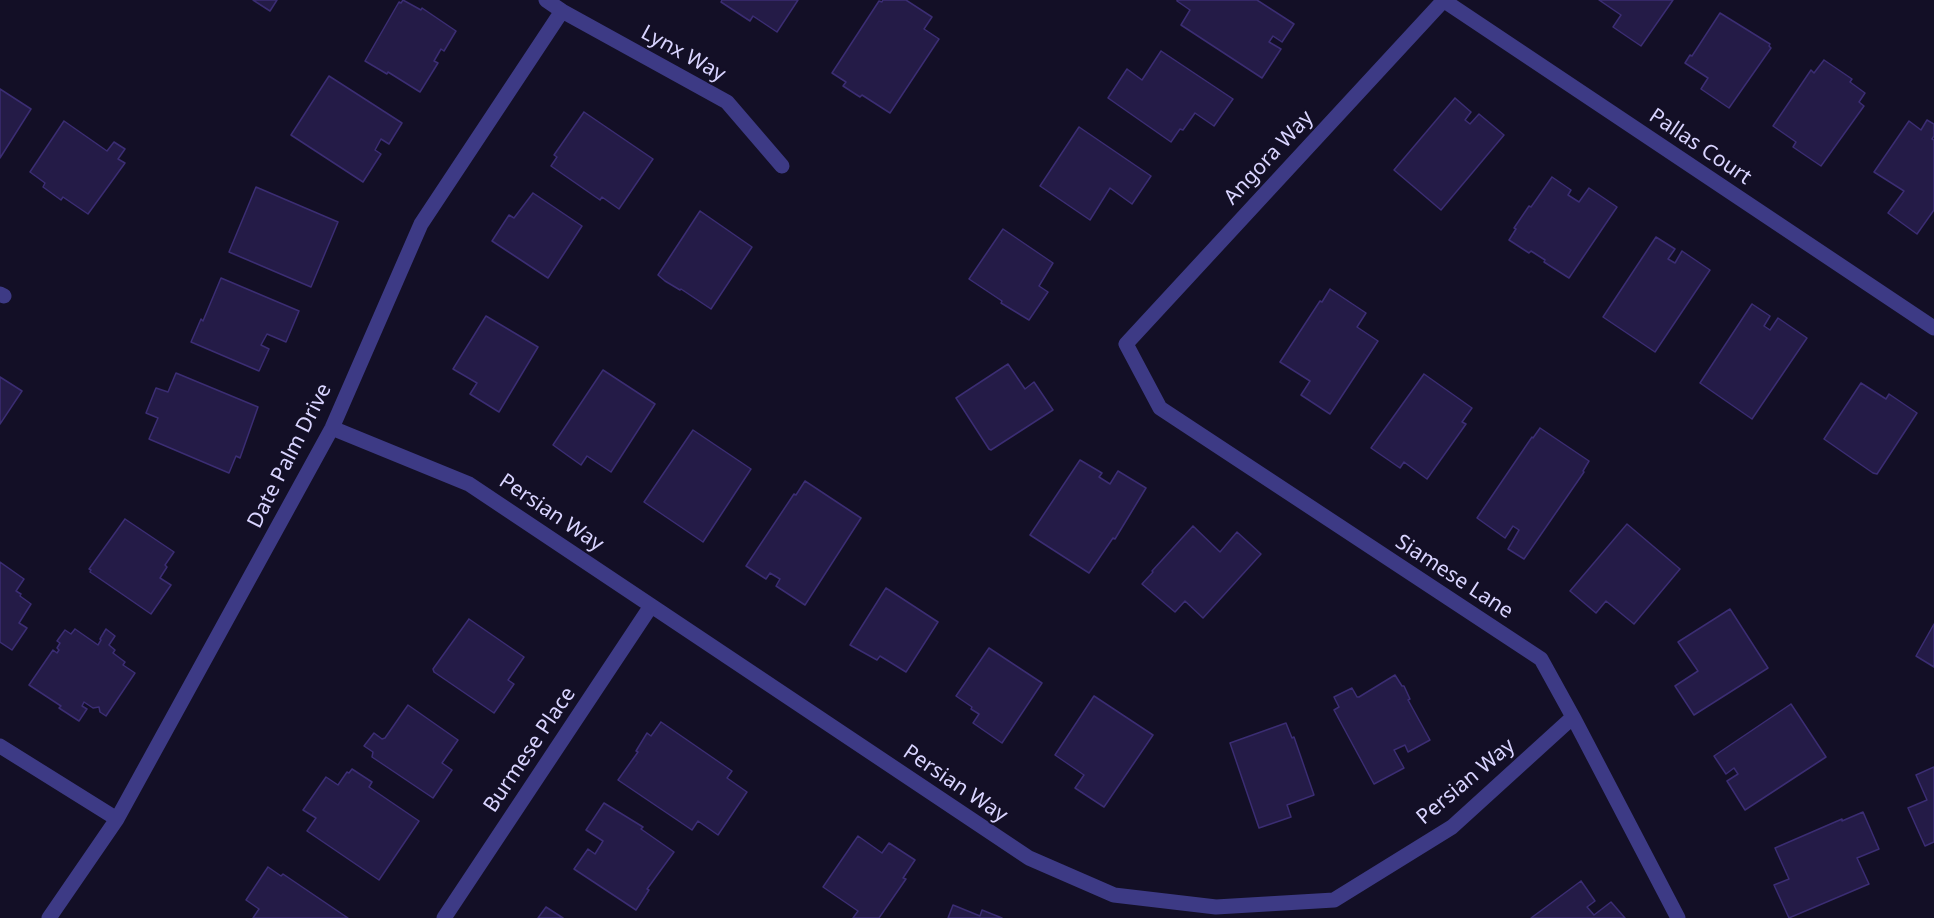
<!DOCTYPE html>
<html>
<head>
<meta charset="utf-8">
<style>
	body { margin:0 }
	canvas { display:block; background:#130f26 }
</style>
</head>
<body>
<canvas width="1934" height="918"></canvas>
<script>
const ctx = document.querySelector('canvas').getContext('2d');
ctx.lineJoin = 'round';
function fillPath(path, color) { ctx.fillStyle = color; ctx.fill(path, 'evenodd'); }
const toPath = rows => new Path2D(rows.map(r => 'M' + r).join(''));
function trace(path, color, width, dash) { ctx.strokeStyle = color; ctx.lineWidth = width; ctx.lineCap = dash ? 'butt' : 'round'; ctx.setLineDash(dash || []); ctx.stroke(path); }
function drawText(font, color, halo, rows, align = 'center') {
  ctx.font = font + ' "Noto Sans",sans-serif'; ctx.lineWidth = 4.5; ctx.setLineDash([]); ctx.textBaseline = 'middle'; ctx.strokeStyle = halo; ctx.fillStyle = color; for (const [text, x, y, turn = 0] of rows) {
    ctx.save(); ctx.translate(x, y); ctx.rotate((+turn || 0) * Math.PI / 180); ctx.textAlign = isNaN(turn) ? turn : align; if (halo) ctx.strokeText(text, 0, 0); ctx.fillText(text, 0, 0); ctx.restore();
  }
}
const building = toPath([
	[253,0,277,0,270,11,253,0],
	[403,0,421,10,422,8,456,31,444,51,441,49,434,61,438,63,420,92,388,72,387,74,365,61,399,2,401,3,403,0],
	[722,0,798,0,777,32,753,16,750,21,721,2,722,0],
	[883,0,906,0,932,17,924,29,939,39,890,113,862,95,860,97,843,86,846,82,832,73,879,1,882,2,883,0],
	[1177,0,1257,0,1294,24,1282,42,1273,36,1269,42,1281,49,1262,78,1181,25,1190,10,1177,1,1177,0],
	[1599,0,1673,0,1641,46,1613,27,1621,15,1599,0],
	[1720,13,1770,44,1769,46,1771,48,1729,108,1701,89,1708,78,1685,63,1690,55,1692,56,1720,13],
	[1161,51,1233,99,1214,126,1195,113,1183,130,1180,129,1171,142,1108,98,1127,69,1142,80,1161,51],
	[1824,60,1852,79,1850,82,1865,93,1859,102,1864,106,1821,166,1793,147,1796,142,1773,126,1811,70,1814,73,1824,60],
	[329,76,402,123,389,144,381,139,375,150,381,154,363,182,291,135,329,76],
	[0,89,31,109,0,158,0,89],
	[1455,98,1471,112,1465,120,1470,124,1479,114,1504,135,1441,210,1394,170,1455,98],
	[584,112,653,159,619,209,602,197,600,200,551,166,557,157,554,155,584,112],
	[1927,120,1934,124,1934,136,1932,139,1934,140,1934,210,1917,234,1888,213,1904,191,1874,172,1909,121,1921,130,1927,120],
	[64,121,107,151,114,142,125,149,118,159,125,163,88,214,63,197,61,200,43,187,45,183,30,172,64,121],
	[1079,127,1151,176,1132,204,1110,188,1090,220,1040,186,1079,127],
	[1552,177,1571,190,1568,195,1579,202,1589,188,1617,207,1569,278,1544,262,1545,260,1531,251,1529,253,1509,240,1516,229,1514,228,1529,206,1531,207,1552,177],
	[256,187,338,222,311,287,229,252,256,187],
	[533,193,582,226,548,278,492,241,509,215,514,218,533,193],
	[700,211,752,247,711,309,681,289,680,290,665,281,658,275,700,211],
	[1003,229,1053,263,1039,286,1048,292,1029,320,1001,303,1002,301,969,279,1003,229],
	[1656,237,1675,249,1668,259,1675,263,1682,251,1710,270,1655,352,1603,317,1656,237],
	[221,278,299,311,286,342,267,334,261,345,269,349,259,371,191,342,201,319,203,321,221,278],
	[1330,289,1366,313,1357,327,1378,341,1330,414,1301,395,1310,381,1280,362,1320,301,1322,302,1330,289],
	[1752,304,1770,316,1764,326,1770,330,1778,318,1807,338,1752,419,1700,383,1752,304],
	[486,316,538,347,499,412,470,394,477,383,453,369,486,316],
	[1008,364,1025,389,1034,382,1053,410,991,450,989,449,956,398,1008,364],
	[603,370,655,404,611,472,587,456,581,465,553,445,603,370],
	[176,373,258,407,240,458,236,456,229,473,149,439,158,418,146,413,156,388,168,392,176,373],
	[1424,374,1472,408,1462,422,1466,424,1427,479,1404,462,1400,468,1371,448,1424,374],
	[0,377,22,391,0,424,0,377],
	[1861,383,1886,399,1889,394,1917,413,1877,474,1873,473,1824,439,1861,383],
	[1540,428,1589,461,1583,471,1584,472,1524,559,1508,549,1519,530,1513,526,1505,538,1477,518,1532,437,1533,438,1540,428],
	[693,430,751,469,703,542,644,502,693,430],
	[1080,460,1102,473,1099,477,1110,484,1118,471,1146,488,1115,539,1113,538,1089,573,1030,535,1080,460],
	[805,481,861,518,805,605,776,586,780,579,770,573,766,579,746,566,794,494,796,495,805,481],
	[125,519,174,552,165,565,167,567,160,578,171,585,151,614,90,572,91,570,89,569,125,519],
	[1627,524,1680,569,1634,624,1606,601,1596,613,1570,591,1627,524],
	[1193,526,1220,552,1237,532,1261,554,1203,618,1185,601,1175,612,1142,584,1153,572,1152,571,1193,526],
	[0,562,24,579,16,591,21,594,20,596,31,604,19,623,27,628,12,650,0,642,0,562],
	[886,588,938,622,906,672,880,656,877,660,850,645,886,588],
	[1730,609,1768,668,1694,715,1675,686,1698,671,1678,642,1730,609],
	[469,619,524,657,508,680,514,684,494,713,434,672,433,669,469,619],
	[1934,624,1934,667,1916,656,1934,624],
	[75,629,98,645,101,640,100,639,106,629,115,636,109,645,115,650,113,653,125,662,123,665,135,673,106,716,100,712,99,707,93,708,84,702,82,706,87,709,79,721,59,708,61,706,29,685,53,650,57,653,59,650,57,648,60,643,57,641,65,630,71,634,75,629],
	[989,648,1042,683,1002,743,973,723,979,714,971,709,972,707,956,696,989,648],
	[1395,675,1402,686,1404,686,1410,699,1408,700,1430,740,1408,752,1405,745,1394,750,1404,768,1374,784,1334,710,1339,707,1334,697,1352,688,1357,697,1359,697,1395,675],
	[1094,696,1153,735,1104,807,1075,788,1084,775,1055,755,1094,696],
	[1791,704,1826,757,1745,810,1727,781,1738,774,1734,768,1726,774,1714,756,1791,704],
	[408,705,458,740,442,763,452,770,433,798,372,757,373,752,364,746,374,733,382,739,385,738,408,705],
	[661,722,732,771,727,778,747,792,718,835,698,821,692,830,618,780,638,752,636,751,647,733,651,736,661,722],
	[1286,723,1292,738,1294,737,1314,795,1287,805,1291,817,1259,828,1230,743,1286,723],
	[1934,767,1934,842,1925,846,1908,808,1927,800,1916,775,1934,767],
	[352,769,372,782,369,787,419,821,379,880,307,831,316,818,303,810,326,777,338,785,347,772,349,773,352,769],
	[604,803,643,827,641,829,674,852,647,889,649,890,636,910,574,869,588,849,595,854,603,841,586,830,604,803],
	[1863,812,1879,849,1857,858,1869,884,1789,918,1774,885,1789,879,1775,848,1842,819,1842,821,1863,812],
	[858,836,882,853,889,843,915,860,903,878,906,879,879,918,853,918,858,911,823,887,858,836],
	[268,867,281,876,283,874,348,918,253,918,259,909,246,900,268,867],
	[1581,881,1595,901,1587,907,1594,915,1611,902,1625,918,1531,918,1581,881],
	[953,905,980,916,982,910,1002,918,948,918,953,905],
	[546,907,563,918,538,918,546,907]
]);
const minor = toPath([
	[546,0,562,11,727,102,782,166],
	[1443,0,1934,328],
	[1444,0,1126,344,1160,408,1541,659,1573,717,1678,918],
	[0,294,4,296],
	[332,428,469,484,1029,858,1114,895,1216,907,1334,900,1452,827,1573,717],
	[0,746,117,819],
	[49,918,117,819,332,428,421,224,562,11],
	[444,918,651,606]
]);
const streetNames = [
	["Lynx Way",683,54,29],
	["Pallas Court",1700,147,34],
	["Angora Way",1269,158,-47],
	["Date Palm Drive",290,456,-63],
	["Persian Way",551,513,34],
	["Siamese Lane",1454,577,33],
	["Burmese Place",530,750,-56],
	["Persian Way",1466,782,-40],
	["Persian Way",955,784,34]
];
fillPath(building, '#241b47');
trace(building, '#3b2d73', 1.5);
trace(minor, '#3d3a85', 15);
drawText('21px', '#d9d4ff', '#130f26', streetNames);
</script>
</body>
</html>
